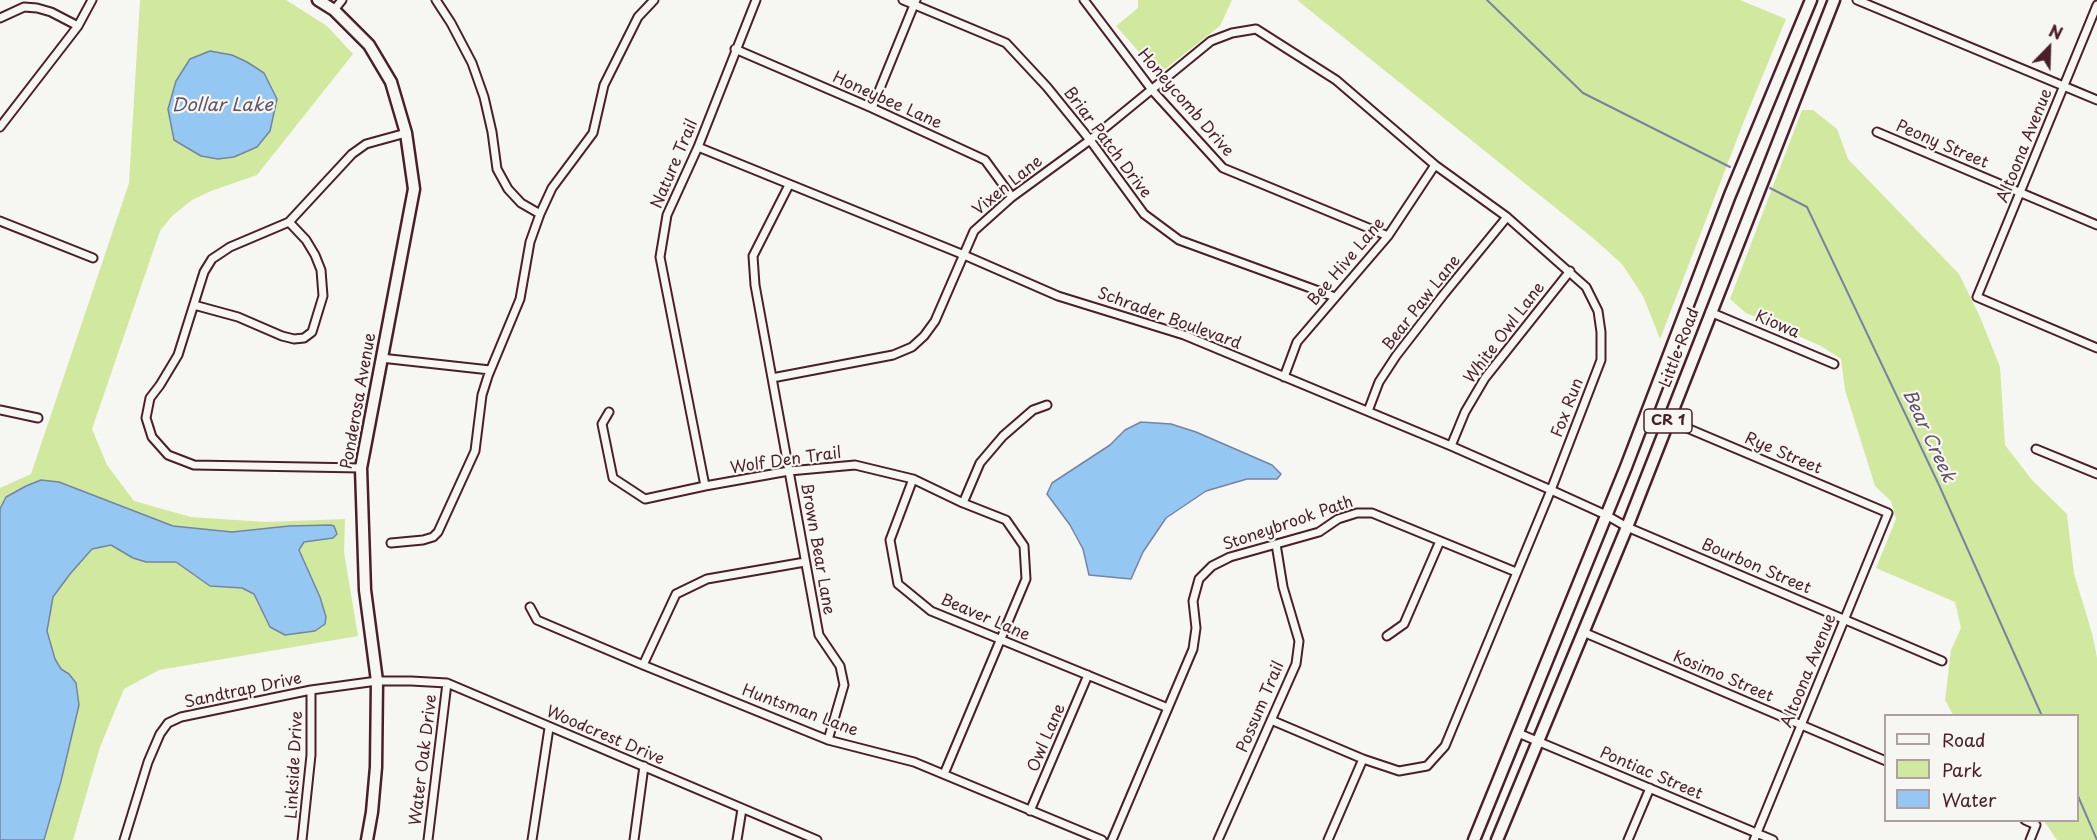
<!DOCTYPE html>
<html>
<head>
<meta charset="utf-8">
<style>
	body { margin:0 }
	#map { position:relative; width:2097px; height:840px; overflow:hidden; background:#f6f6f2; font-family:"Playpen Sans",sans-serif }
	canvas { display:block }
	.legend { position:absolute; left:1884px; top:714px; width:195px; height:108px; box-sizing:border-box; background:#f6f6f2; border:2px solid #b1a0a2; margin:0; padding:8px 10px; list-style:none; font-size:18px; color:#4a1f2b }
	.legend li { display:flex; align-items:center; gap:12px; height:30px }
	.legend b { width:30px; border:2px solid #b1a0a2 }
	.north { position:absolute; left:2019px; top:18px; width:60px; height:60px; -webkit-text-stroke:4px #f6f6f2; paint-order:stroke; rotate:23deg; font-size:16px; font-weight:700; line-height:24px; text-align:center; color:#4a1f2b }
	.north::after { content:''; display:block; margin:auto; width:21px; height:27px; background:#4a1f2b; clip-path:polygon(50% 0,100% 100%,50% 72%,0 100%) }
</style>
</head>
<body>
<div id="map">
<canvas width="2097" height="840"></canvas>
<ul class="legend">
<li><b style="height:8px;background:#f6f6f2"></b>Road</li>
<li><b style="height:16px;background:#d1e99f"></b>Park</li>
<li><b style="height:16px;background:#94c7f1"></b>Water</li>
</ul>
<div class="north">N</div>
</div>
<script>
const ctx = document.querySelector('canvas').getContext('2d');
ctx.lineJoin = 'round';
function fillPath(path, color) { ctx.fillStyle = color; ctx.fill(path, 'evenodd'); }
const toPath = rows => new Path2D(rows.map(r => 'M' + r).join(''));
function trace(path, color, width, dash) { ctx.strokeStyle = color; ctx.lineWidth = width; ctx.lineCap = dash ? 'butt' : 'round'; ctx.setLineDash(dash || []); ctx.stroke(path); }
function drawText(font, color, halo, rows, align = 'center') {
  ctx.font = font + ' "Playpen Sans",sans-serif'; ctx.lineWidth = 4.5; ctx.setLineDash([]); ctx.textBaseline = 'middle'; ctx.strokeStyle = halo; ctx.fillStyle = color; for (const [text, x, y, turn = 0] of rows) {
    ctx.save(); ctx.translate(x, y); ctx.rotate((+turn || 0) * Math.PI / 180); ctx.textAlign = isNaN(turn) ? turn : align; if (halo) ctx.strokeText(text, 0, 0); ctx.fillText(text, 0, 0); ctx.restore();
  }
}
const green = toPath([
	[140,0,286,0,327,26,353,54,257,175,211,191,192,200,172,216,160,231,92,429,107,465,134,501,191,517,265,522,345,519,344,552,358,636,159,670,124,689,100,747,73,840,44,840,61,781,79,705,76,683,0,663,0,488,31,474,129,183],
	[210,51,232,55,247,62,257,147,234,157,218,159],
	[1138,0,1232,0,1220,26,1165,69,1159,70,1148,62,1116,26,1138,8],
	[1297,0,1740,0,1786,19,1744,121,1660,339,1643,296,1622,264,1593,238],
	[1802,110,1813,110,1837,129,1848,159,1959,274,1980,317,2000,367,2005,445,2032,480,2067,514,2074,574,2092,633,2097,658,2097,840,2057,840,2044,821,2078,820,2078,716,1953,715,1945,700,1951,650,1961,628,1955,602,1876,568,1896,519,1891,501,1875,486,1845,390,1841,359,1821,346,1746,313,1730,299]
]);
const water = toPath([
	[210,51,232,55,247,62,264,73,277,99,270,131,257,147,234,157,218,159,201,156,174,140,168,109,176,81,190,59,210,51],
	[1141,422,1171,424,1196,432,1272,465,1281,474,1277,479,1247,479,1206,491,1166,518,1143,552,1131,579,1089,575,1083,549,1070,525,1047,494,1052,483,1110,445,1125,430,1141,422],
	[41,480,59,482,173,526,232,532,289,526,331,525,334,526,337,534,333,538,304,542,299,550,320,597,326,617,325,624,315,631,285,635,270,627,254,594,242,588,210,586,176,562,146,562,133,558,111,545,92,549,70,574,53,597,47,631,55,659,61,669,69,674,76,683,79,705,61,781,44,840,0,840,0,509,6,497,26,486,41,480]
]);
const stream = toPath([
	[1487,0,1583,93,1730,167],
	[1770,188,1807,207,1939,485,2042,716],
	[2078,796,2097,840]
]);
const street = toPath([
	[436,0,451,23,472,63,484,97,492,132,497,169,508,189,521,203,540,214],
	[903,0,1006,43,1047,87,1090,140,1144,214,1179,240,1335,297],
	[1084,0,1152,90,1223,168,1388,236],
	[1857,0,2097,100],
	[2097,5,1977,297,2097,348],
	[334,10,342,0],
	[0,18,24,7,37,8,51,12,78,26],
	[735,49,872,108,985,160,1012,197],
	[872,108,916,0],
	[0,127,78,26,92,0],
	[1877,132,2097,225],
	[698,147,964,255,1058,296,1184,335,1451,446,1551,490,1606,515,1627,527,1942,661],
	[789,185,753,256,755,285,819,635,840,666,844,685,828,740],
	[0,221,93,258],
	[194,305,238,317,282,336,294,339,304,338,312,332,323,296,321,270,315,255,306,240,289,222],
	[1710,312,1834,364],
	[381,358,490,370],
	[1284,377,1297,342,1388,236,1435,165],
	[772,378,893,355,912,347,924,336,935,321,974,231,1012,197,1090,140,1211,41,1232,33,1256,29,1336,80,1435,165,1507,217,1586,287,1598,311,1601,332,1601,360,1551,490,1445,746,1427,766,1399,771,1363,759,1271,720],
	[0,410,38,418],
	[1368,411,1379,382,1396,356,1444,294,1507,217],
	[609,412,602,424,613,478,645,499,705,486,789,471,855,465,913,479,963,503,1006,520,1024,546,1026,579,944,774],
	[1668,420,1888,513,1754,840],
	[1451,446,1465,412,1485,378,1570,271],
	[2036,449,2097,474],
	[361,468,194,465,168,455,152,437,146,418,150,398,160,385,178,355,204,272,212,259,230,247,289,222,352,154,366,144,406,133],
	[913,479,890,540,898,584,931,611,1168,708],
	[705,486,660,257,667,215,698,147,756,0],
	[963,503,980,463,1003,436,1033,410,1047,405],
	[391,543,423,540,433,537,438,532,475,451,482,395,488,376,520,299,530,242,540,214,552,188,593,133,604,85,638,17,654,0],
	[530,607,537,620,643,665,828,740,914,762,1102,840],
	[1583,632,1886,761],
	[1387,636,1404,624,1440,541],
	[643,665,676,594,707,579,805,562],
	[1518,733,1773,840],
	[1030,811,1088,675],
	[2025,820,2036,825,2030,840],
	[124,840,148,762,160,734,168,723,181,717,311,690,377,681,411,681,447,683,817,840],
	[302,840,311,755,311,690],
	[428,840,447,683],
	[532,840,549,728],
	[634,840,644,766],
	[737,840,742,809],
	[1112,840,1193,649,1196,628,1193,601,1199,579,1212,566,1230,557,1319,532,1338,519,1357,513,1372,513,1516,572],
	[1218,840,1296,664,1299,641,1283,587,1276,544],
	[1328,840,1363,759],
	[1628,840,1650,788]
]);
const secondary = toPath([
	[318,0,334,10,369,45,391,82,406,133,414,189,361,468,365,590,377,681,376,767,372,812,367,840]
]);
const primary = toPath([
	[1474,840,1626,467,1730,195,1811,0],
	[1497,840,1627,527,1834,0]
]);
const shields = [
	[1668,421,48]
];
const shieldNames = [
	["CR 1",1668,421]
];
const streetNames = [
	["Honeybee Lane",887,101,24],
	["Honeycomb Drive",1185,103,49],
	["Briar Patch Drive",1107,143,53],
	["Peony Street",1942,145,23],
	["Altoona Avenue",2025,146,-68],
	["Nature Trail",675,164,-67],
	["Vixen Lane",1008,186,-39],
	["Bee Hive Lane",1347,262,-50],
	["Bear Paw Lane",1422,303,-52],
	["Schrader Boulevard",1169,319,20],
	["Kiowa",1777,325,23],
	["White Owl Lane",1505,333,-53],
	["Little Road",1680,348,-69],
	["Ponderosa Avenue",359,401,-80],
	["Fox Run",1568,408,-69],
	["Rye Street",1783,454,23],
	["Wolf Den Trail",786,461,-8],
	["Stoneybrook Path",1288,524,-19],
	["Brown Bear Lane",817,549,80],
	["Bourbon Street",1756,567,23],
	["Beaver Lane",985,618,23],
	["Altoona Avenue",1809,671,-68],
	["Kosimo Street",1723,677,23],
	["Sandtrap Drive",243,691,-12],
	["Possum Trail",1261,707,-67],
	["Huntsman Lane",800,711,20],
	["Woodcrest Drive",605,736,23],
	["Owl Lane",1047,738,-67],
	["Water Oak Drive",424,760,-83],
	["Linkside Drive",295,765,-87],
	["Pontiac Street",1651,774,23]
];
const waterNames = [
	["Dollar Lake",222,106],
	["Bear Creek",1928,436,65]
];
fillPath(green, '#d1e99f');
fillPath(water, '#94c7f1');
trace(water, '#7684a2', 1.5);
trace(stream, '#7684a2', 2);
trace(street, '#4a1f2b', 11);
trace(secondary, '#4a1f2b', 15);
trace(primary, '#4a1f2b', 15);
trace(street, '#f6f6f2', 7);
trace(secondary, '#f6f6f2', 10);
trace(primary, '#f6f6f2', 10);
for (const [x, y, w] of shields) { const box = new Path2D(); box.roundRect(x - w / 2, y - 12, w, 24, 4.5); ctx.fillStyle = '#f6f6f2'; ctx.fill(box); trace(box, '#4a1f2b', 1.5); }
drawText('bold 15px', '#4a1f2b', null, shieldNames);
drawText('16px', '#4a1f2b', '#f6f6f2', streetNames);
drawText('italic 18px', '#605166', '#f6f6f2', waterNames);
</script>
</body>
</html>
